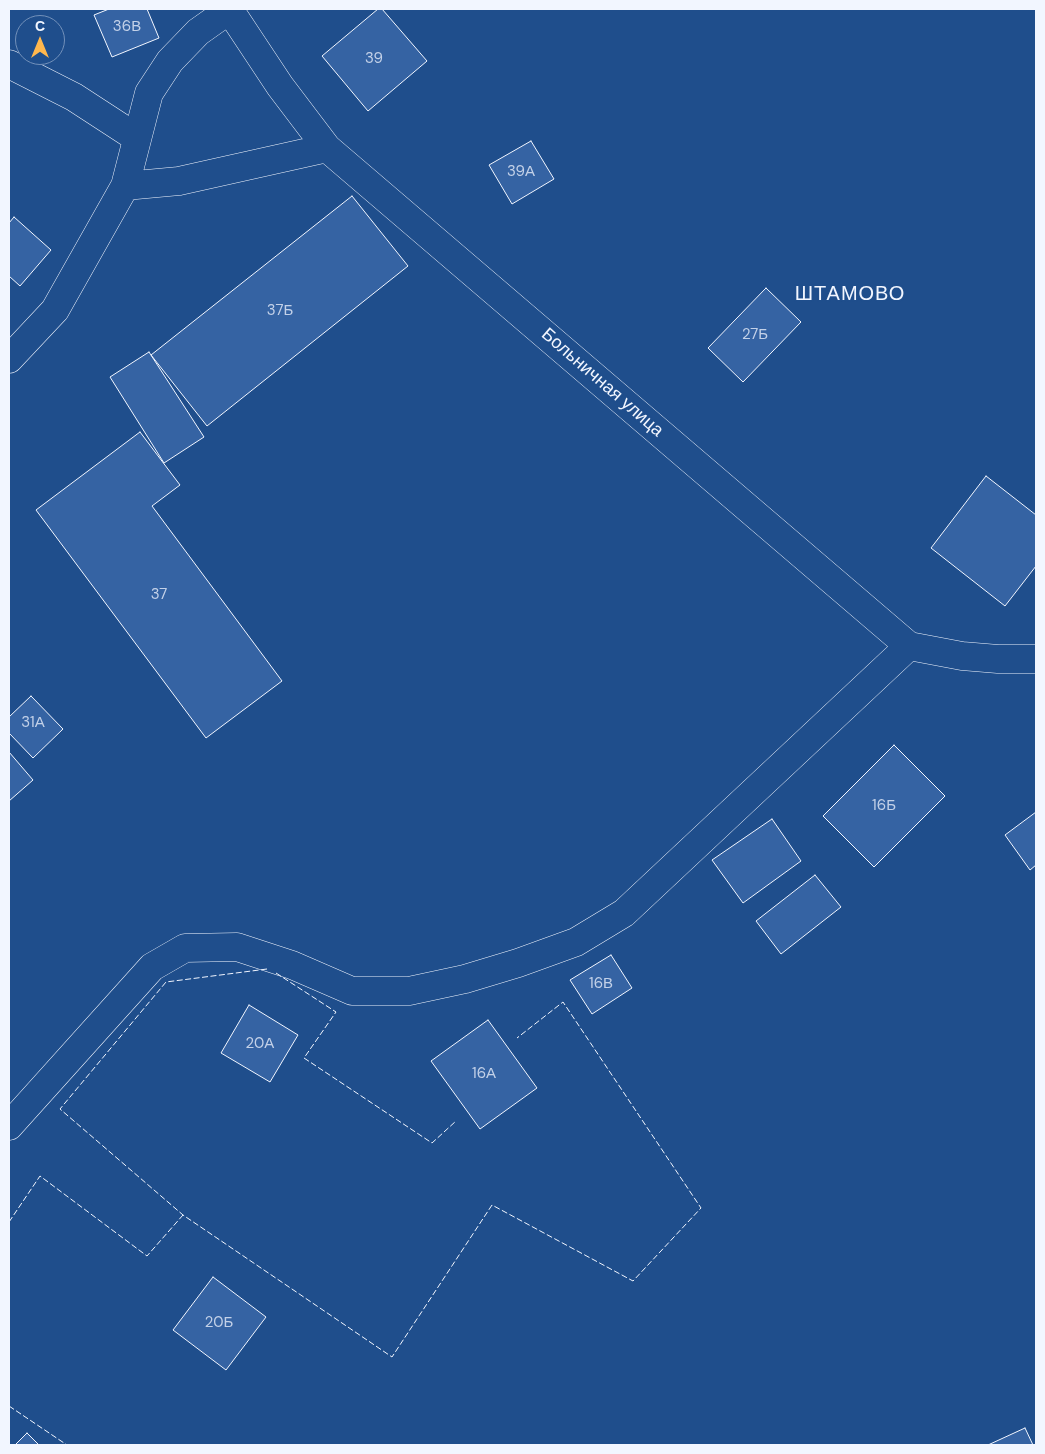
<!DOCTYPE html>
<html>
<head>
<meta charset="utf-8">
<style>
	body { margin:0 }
	#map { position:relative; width:1045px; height:1454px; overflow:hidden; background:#1f4e8c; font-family:"DM Sans",sans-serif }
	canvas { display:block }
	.frame { position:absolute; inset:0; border:10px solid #f2f6ff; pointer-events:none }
	.north { position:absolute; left:15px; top:15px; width:50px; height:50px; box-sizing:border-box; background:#1f4e8c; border:1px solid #7391ba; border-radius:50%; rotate:0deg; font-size:14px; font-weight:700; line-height:20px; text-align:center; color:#f2f6ff }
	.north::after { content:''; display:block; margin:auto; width:18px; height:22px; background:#ffb74d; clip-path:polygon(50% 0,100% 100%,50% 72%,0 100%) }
</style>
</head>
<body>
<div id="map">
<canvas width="1045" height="1454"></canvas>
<div class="frame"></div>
<div class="north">С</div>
</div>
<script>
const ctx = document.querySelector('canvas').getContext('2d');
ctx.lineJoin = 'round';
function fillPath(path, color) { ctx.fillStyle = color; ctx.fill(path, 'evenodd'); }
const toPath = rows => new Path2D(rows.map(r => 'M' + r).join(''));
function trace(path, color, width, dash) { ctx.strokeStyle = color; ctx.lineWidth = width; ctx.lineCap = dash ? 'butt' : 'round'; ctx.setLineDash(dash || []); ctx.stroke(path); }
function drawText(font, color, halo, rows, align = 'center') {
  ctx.font = font + ' "DM Sans",sans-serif'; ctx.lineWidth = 4; ctx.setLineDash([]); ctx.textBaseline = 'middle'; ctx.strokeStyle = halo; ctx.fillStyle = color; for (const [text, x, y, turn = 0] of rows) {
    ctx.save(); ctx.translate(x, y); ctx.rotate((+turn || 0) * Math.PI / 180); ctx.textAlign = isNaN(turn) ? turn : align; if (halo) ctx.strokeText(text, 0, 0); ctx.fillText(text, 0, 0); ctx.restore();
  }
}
const building = toPath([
	[109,9,147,9,159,38,112,57,94,15,109,9],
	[378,9,382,9,427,61,368,111,322,56,378,9],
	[531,141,554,179,512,204,489,165,531,141],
	[352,196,408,266,207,426,151,355,352,196],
	[14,217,51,250,20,286,9,276,9,223,14,217],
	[766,288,801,322,743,382,708,348,766,288],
	[149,352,204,437,164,463,110,377,149,352],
	[140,432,180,485,152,506,282,681,206,738,36,510,140,432],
	[986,476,1036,515,1036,566,1005,606,931,548,986,476],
	[31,696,63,729,33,758,9,733,9,717,31,696],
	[894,745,945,796,874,867,823,816,894,745],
	[9,752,33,780,9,801,9,752],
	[1036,812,1036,865,1030,870,1005,835,1036,812],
	[772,819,801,861,743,903,712,860,772,819],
	[815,875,841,907,781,954,756,921,815,875],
	[611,955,632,988,592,1014,570,980,611,955],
	[249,1005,298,1035,270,1082,221,1053,249,1005],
	[488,1020,537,1088,480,1129,431,1061,488,1020],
	[213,1277,266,1317,226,1370,173,1330,213,1277],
	[1025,1428,1033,1445,988,1445,1025,1428],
	[27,1433,39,1445,15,1445,27,1433]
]);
const minor = toPath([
	[229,9,280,86,327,148,909,646,962,656,998,659,1036,659],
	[9,64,74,97,137,138],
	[125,186,149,93,170,61,198,32,229,10],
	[9,359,55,310,125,186,179,181,327,148],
	[9,1126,152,967,185,948,237,947,292,965,352,991,409,991,465,979,518,963,576,942,624,913,909,646]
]);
const fence = toPath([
	[267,969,166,982,60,1109,183,1215,392,1357,492,1205,633,1281,701,1208,563,1002,517,1038],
	[276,973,336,1012,304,1058,432,1143,456,1121],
	[9,1222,40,1176,147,1256,183,1215],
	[9,1406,67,1445]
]);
const numberNames = [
	["36В",127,27],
	["39",374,59],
	["39А",521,172],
	["37Б",280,311],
	["27Б",755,335],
	["37",159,595],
	["31А",33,723],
	["16Б",884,806],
	["16В",601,984],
	["20А",260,1044],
	["16А",484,1074],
	["20Б",219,1323]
];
const streetNames = [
	["Больничная улица",602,383,41]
];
const quarterNames = [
	["ШТАМОВО",850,295]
];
fillPath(building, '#3563a3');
trace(building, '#f2f6ff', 1);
trace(minor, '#f2f6ff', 29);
trace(minor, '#1f4e8c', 28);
trace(fence, '#f2f6ff', 1, [6, 2.5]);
drawText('15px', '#c3d1e8', null, numberNames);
drawText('18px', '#f2f6ff', '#1f4e8c', streetNames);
ctx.letterSpacing = '1px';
drawText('20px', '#f2f6ff', '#1f4e8c', quarterNames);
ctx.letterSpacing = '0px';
</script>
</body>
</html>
